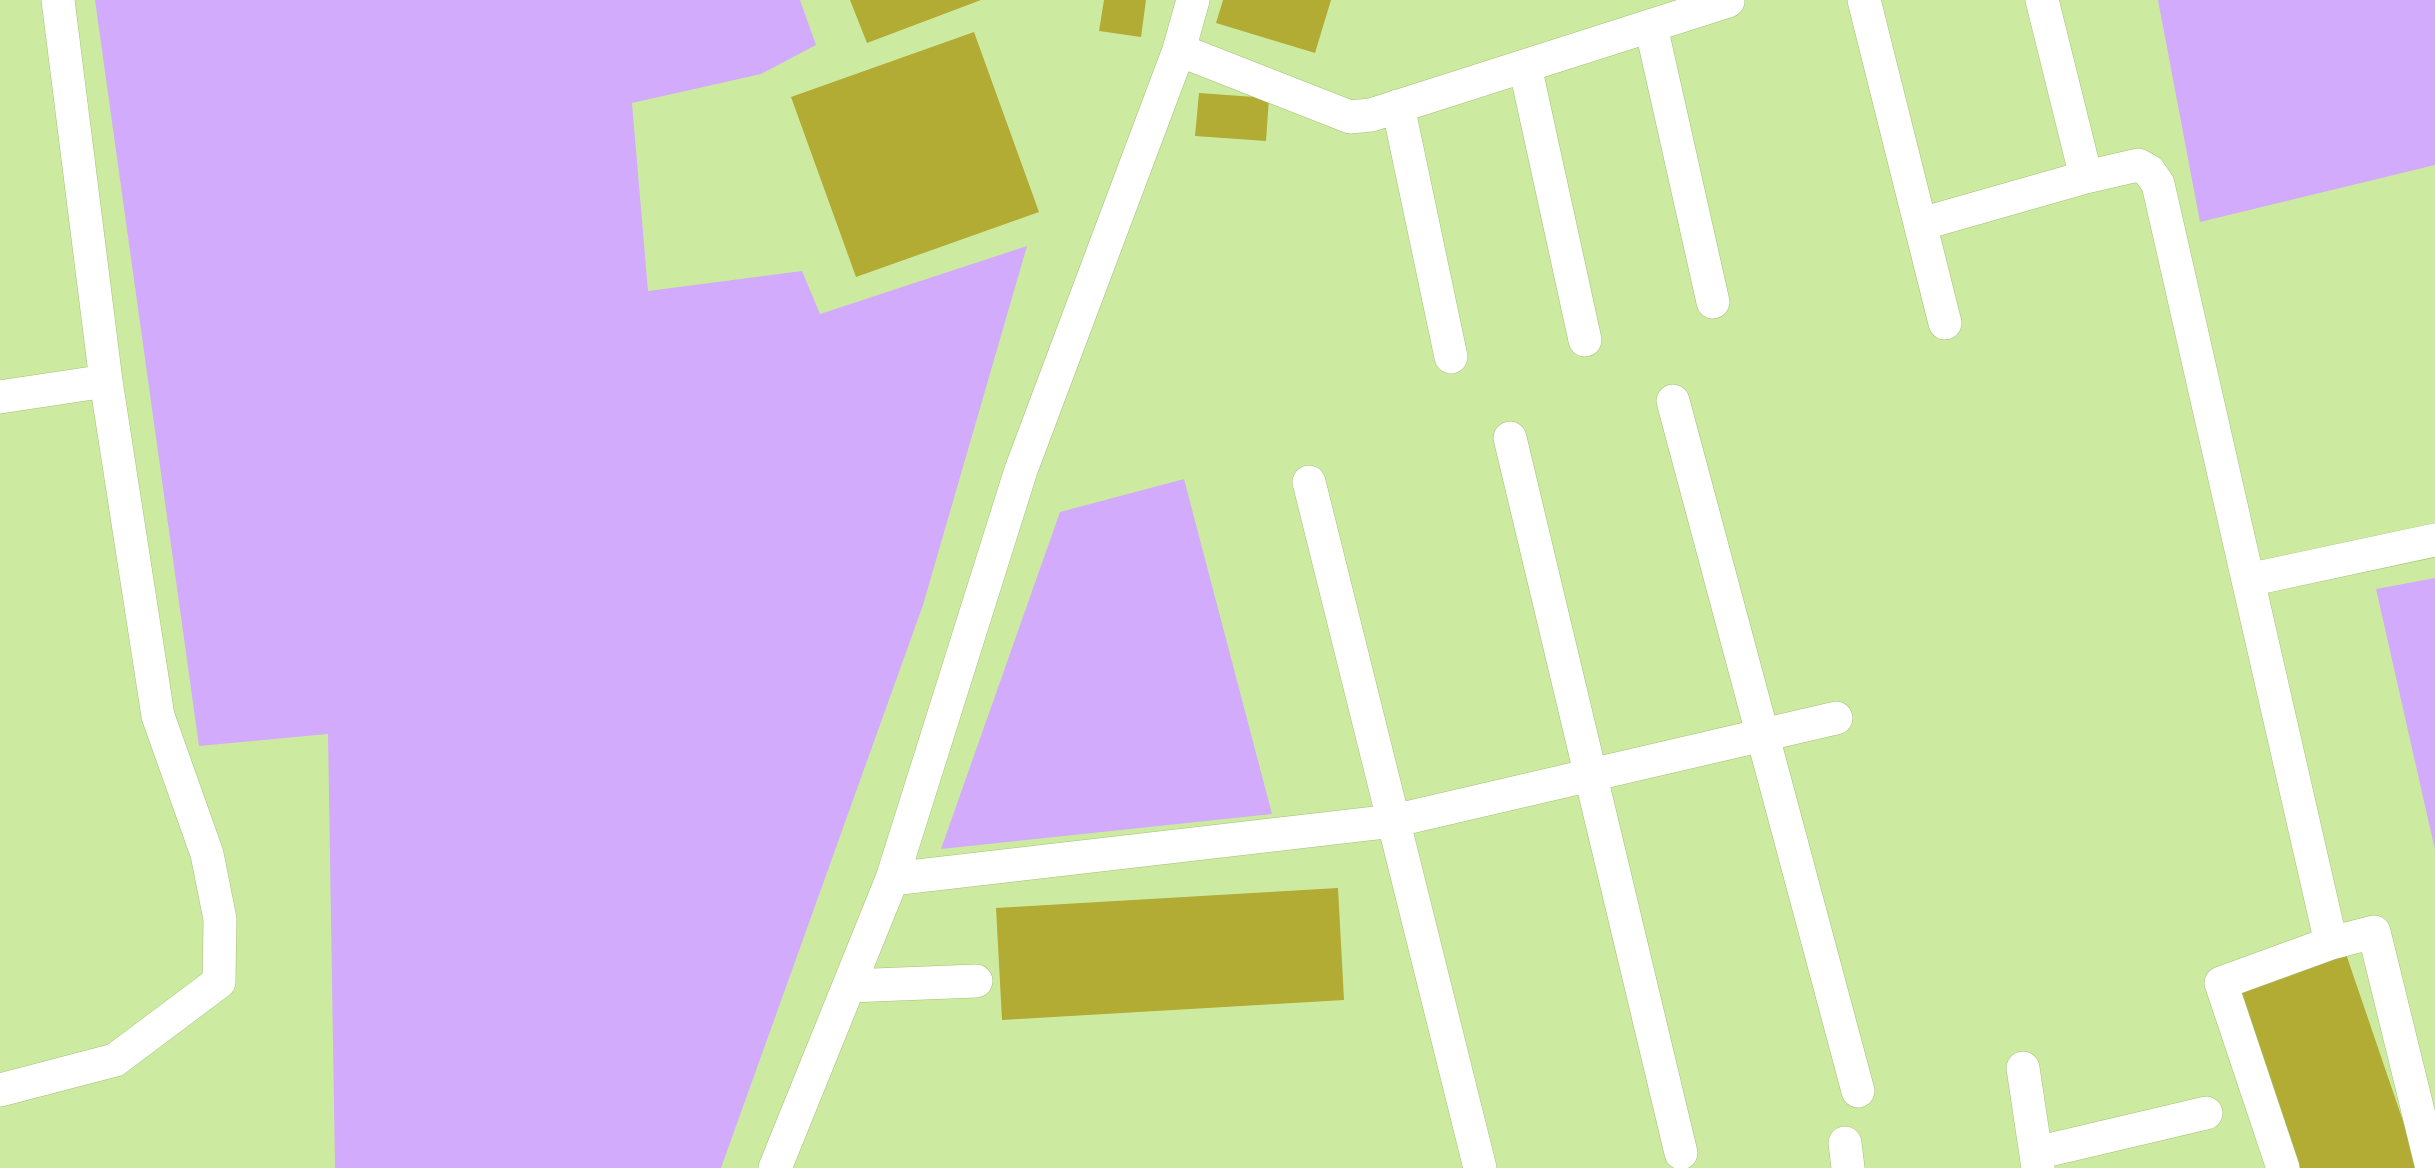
<!DOCTYPE html>
<html>
<head>
<meta charset="utf-8">
<style>
	body { margin:0 }
	canvas { display:block; background:#cdeba0 }
</style>
</head>
<body>
<canvas width="2435" height="1168"></canvas>
<script>
const ctx = document.querySelector('canvas').getContext('2d');
ctx.lineJoin = 'round';
function fillPath(path, color) { ctx.fillStyle = color; ctx.fill(path, 'evenodd'); }
const toPath = rows => new Path2D(rows.map(r => 'M' + r).join(''));
function trace(path, color, width, dash) { ctx.strokeStyle = color; ctx.lineWidth = width; ctx.lineCap = dash ? 'butt' : 'round'; ctx.setLineDash(dash || []); ctx.stroke(path); }
const green = toPath([
	[95,0,800,0,816,45,761,74,632,103,648,291,802,271,820,314,1027,246,923,605,721,1168,335,1168,328,734,199,746],
	[2158,0,2435,0,2435,165,2200,222],
	[1184,479,1272,814,941,849,1060,512],
	[2435,578,2435,850,2376,589]
]);
const building = toPath([
	[850,0,981,0,867,43],
	[1104,0,1146,0,1141,37,1099,31],
	[1223,0,1331,0,1315,53,1216,23],
	[974,32,1039,212,856,277,791,97],
	[1199,93,1269,98,1266,141,1195,136],
	[1338,888,1344,1000,1002,1020,996,908],
	[2346,954,2419,1168,2288,1168,2229,994]
]);
const street = toPath([
	[1864,0,1945,323],
	[2042,0,2086,177],
	[1651,26,1713,302],
	[1179,50,1350,117,1371,115,1728,1],
	[1525,66,1585,340],
	[1398,106,1451,357],
	[1921,224,2086,177,2138,165,2149,171,2158,184,2248,580,2435,540],
	[0,397,106,381,58,0],
	[1673,401,1858,1091],
	[1510,438,1681,1153],
	[1309,482,1480,1168],
	[2248,580,2331,943],
	[892,879,1393,821,1836,718],
	[849,986,976,981],
	[2023,1068,2038,1168],
	[0,1090,115,1060,219,982,220,919,207,854,158,716,106,381],
	[1845,1143,1848,1168],
	[2036,1153,2206,1113],
	[775,1168,892,879,1021,470,1179,50,1193,0],
	[2283,1168,2221,983,2331,943,2374,932,2432,1168]
]);
fillPath(green, '#d2abfc');
fillPath(building, '#b2ab34');
trace(street, '#a3c076', 34);
trace(street, '#fff', 33);
</script>
</body>
</html>
